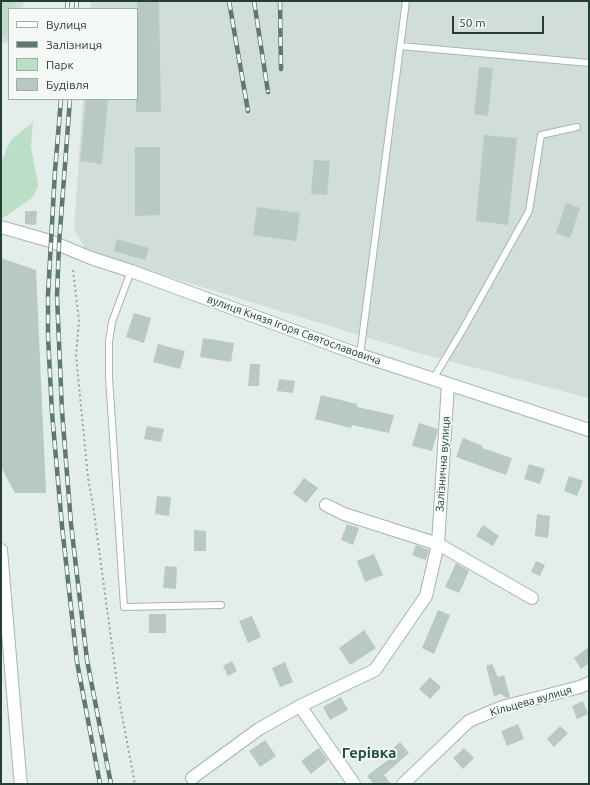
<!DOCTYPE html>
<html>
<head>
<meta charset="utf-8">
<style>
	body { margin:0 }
	#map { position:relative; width:590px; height:785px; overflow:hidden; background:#e3ede9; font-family:Ubuntu,sans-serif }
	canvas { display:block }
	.frame { position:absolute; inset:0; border:2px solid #233e37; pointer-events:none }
	.legend { position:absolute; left:8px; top:8px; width:130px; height:92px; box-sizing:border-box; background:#f4f9f6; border:1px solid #a0aeaa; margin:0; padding:5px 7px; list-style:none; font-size:12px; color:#233e37 }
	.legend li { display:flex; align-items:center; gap:8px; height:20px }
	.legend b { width:20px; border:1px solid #a0aeaa }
	.scale { position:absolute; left:452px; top:16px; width:92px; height:18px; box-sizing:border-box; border:2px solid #233e37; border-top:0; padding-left:5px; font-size:12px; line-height:14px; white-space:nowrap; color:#233e37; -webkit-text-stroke:3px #f4f9f6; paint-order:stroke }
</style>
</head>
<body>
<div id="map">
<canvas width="590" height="785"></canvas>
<div class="frame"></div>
<ul class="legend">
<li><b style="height:5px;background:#fff"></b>Вулиця</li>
<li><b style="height:5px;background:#5d7972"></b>Залізниця</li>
<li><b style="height:11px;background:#bcdec6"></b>Парк</li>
<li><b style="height:11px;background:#b8c8c2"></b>Будівля</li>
</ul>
<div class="scale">50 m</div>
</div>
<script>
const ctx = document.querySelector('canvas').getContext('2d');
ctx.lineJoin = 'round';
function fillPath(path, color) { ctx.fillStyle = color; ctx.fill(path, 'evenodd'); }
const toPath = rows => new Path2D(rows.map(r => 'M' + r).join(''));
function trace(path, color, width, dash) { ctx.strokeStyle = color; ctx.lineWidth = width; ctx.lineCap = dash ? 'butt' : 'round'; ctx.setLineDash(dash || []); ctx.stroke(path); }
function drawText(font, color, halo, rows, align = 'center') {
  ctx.font = font + ' Ubuntu,sans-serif'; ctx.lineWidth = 3.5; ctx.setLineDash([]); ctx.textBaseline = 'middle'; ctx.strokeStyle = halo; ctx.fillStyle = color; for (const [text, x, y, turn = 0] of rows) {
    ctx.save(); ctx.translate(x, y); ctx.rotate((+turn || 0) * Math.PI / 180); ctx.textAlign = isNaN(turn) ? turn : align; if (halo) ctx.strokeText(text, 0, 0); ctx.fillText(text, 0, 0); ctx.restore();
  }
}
const built = toPath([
	[1,1,24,1,22,9,9,9,9,43,1,43],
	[91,1,589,1,589,398,415,352,87,252,74,229,83,99,137,99,137,9,90,9]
]);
const green = toPath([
	[1,1,16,1,14,9,9,9,9,24,6,35,1,35],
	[33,122,31,146,38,186,32,198,3,218,1,217,1,162,11,140]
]);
const building = toPath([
	[137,1,159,1,161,112,136,112,136,99,137,99],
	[479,67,493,68,488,116,474,114],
	[86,99,108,99,102,164,80,161],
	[484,135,517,138,508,225,476,221],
	[135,147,160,147,160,215,135,216],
	[314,160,330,161,327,195,311,194],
	[566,203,580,208,570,238,556,233],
	[257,207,300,213,296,241,253,235],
	[25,211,37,211,36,225,25,224],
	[117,239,149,248,145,260,114,251],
	[1,258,36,270,46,493,15,493,1,467],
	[134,313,151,318,144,343,126,337],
	[203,338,234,343,231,362,200,357],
	[158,344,185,351,180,369,153,362],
	[250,364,260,364,259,386,248,386],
	[279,379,295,381,293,393,277,391],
	[321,395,357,404,357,407,394,415,389,433,352,425,351,428,315,419],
	[419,423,438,429,437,433,432,451,412,446],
	[147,426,164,429,161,442,144,439],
	[463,438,483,446,482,448,512,458,506,475,456,457],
	[529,464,545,469,540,484,524,479],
	[569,476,583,481,577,496,564,491],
	[304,478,318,488,306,503,293,493],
	[157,496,171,497,169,516,155,514],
	[537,514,550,516,548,538,535,536],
	[347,524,359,528,353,545,341,540],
	[483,525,499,536,493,546,476,536],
	[194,530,206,531,206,551,194,551],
	[416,545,429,550,426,560,412,555],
	[374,554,383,575,365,582,357,561],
	[536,561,545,565,540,576,531,572],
	[456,563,469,571,459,593,445,587],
	[165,566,177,567,176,589,163,588],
	[438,610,450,615,434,654,422,648],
	[149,614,166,614,166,633,149,633],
	[252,616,261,637,248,643,239,621],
	[364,630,376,648,350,665,339,648],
	[589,647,589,663,581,669,574,658],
	[232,661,237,671,228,676,223,666],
	[285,662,293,682,280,687,272,668],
	[492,664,498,677,504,675,510,697,506,698,501,694,494,696,486,666],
	[430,677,441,687,430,699,419,689],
	[341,697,348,710,330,720,323,707],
	[583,701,588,714,577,719,572,706],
	[518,724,524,739,507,746,501,731],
	[560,726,568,733,554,747,547,739],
	[265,740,276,756,260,767,249,751],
	[400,742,409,753,384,775,391,784,374,784,367,776,388,760,384,756],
	[319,748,328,760,311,774,301,761],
	[464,748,474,758,463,769,453,758]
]);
const path = toPath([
	[73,270,79,321,76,355,88,478,93,505,120,705,135,784]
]);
const service = toPath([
	[400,46,589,63],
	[131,271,112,322,109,342,109,377,124,607,221,605],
	[360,355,406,1],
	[433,379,462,331,529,211,541,135,577,127]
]);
const minor = toPath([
	[326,505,344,514,438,544,532,598],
	[1,550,20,776,21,784],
	[300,706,354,784],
	[192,778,259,729,300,706,375,670,426,596,438,544,448,384],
	[403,784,469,721,502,707,580,687,589,683]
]);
const tertiary = toPath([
	[1,227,50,241,91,258,131,271,360,355,589,430]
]);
const rail = toPath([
	[229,1,248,111],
	[254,1,268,92],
	[280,1,281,69],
	[67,9,68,1],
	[76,9,77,1],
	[61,99,55,171,48,295,48,336,52,413,62,526,77,662,100,784],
	[70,99,59,244,57,296,62,411,71,524,87,660,111,784]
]);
const streetNames = [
	["вулиця Князя Ігоря Святославовича",294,330,20],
	["Залізнична вулиця",443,464,-86],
	["Кільцева вулиця",531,701,-16]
];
const districtNames = [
	["Герівка",369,753]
];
fillPath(built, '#d1ddd8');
fillPath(green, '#bcdec6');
fillPath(building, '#b8c8c2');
trace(service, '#a6b5b0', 8);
trace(minor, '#a6b5b0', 14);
trace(tertiary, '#a6b5b0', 14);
trace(path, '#84b0a2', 2, [2, 3]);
trace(service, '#fff', 6);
trace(minor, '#fff', 12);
trace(tertiary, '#fff', 12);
trace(rail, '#5d7972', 4.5);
trace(rail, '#f4f9f6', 3, [9]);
drawText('11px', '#233e37', '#f4f9f6', streetNames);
drawText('bold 15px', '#1f5044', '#f4f9f6', districtNames);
</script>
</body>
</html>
